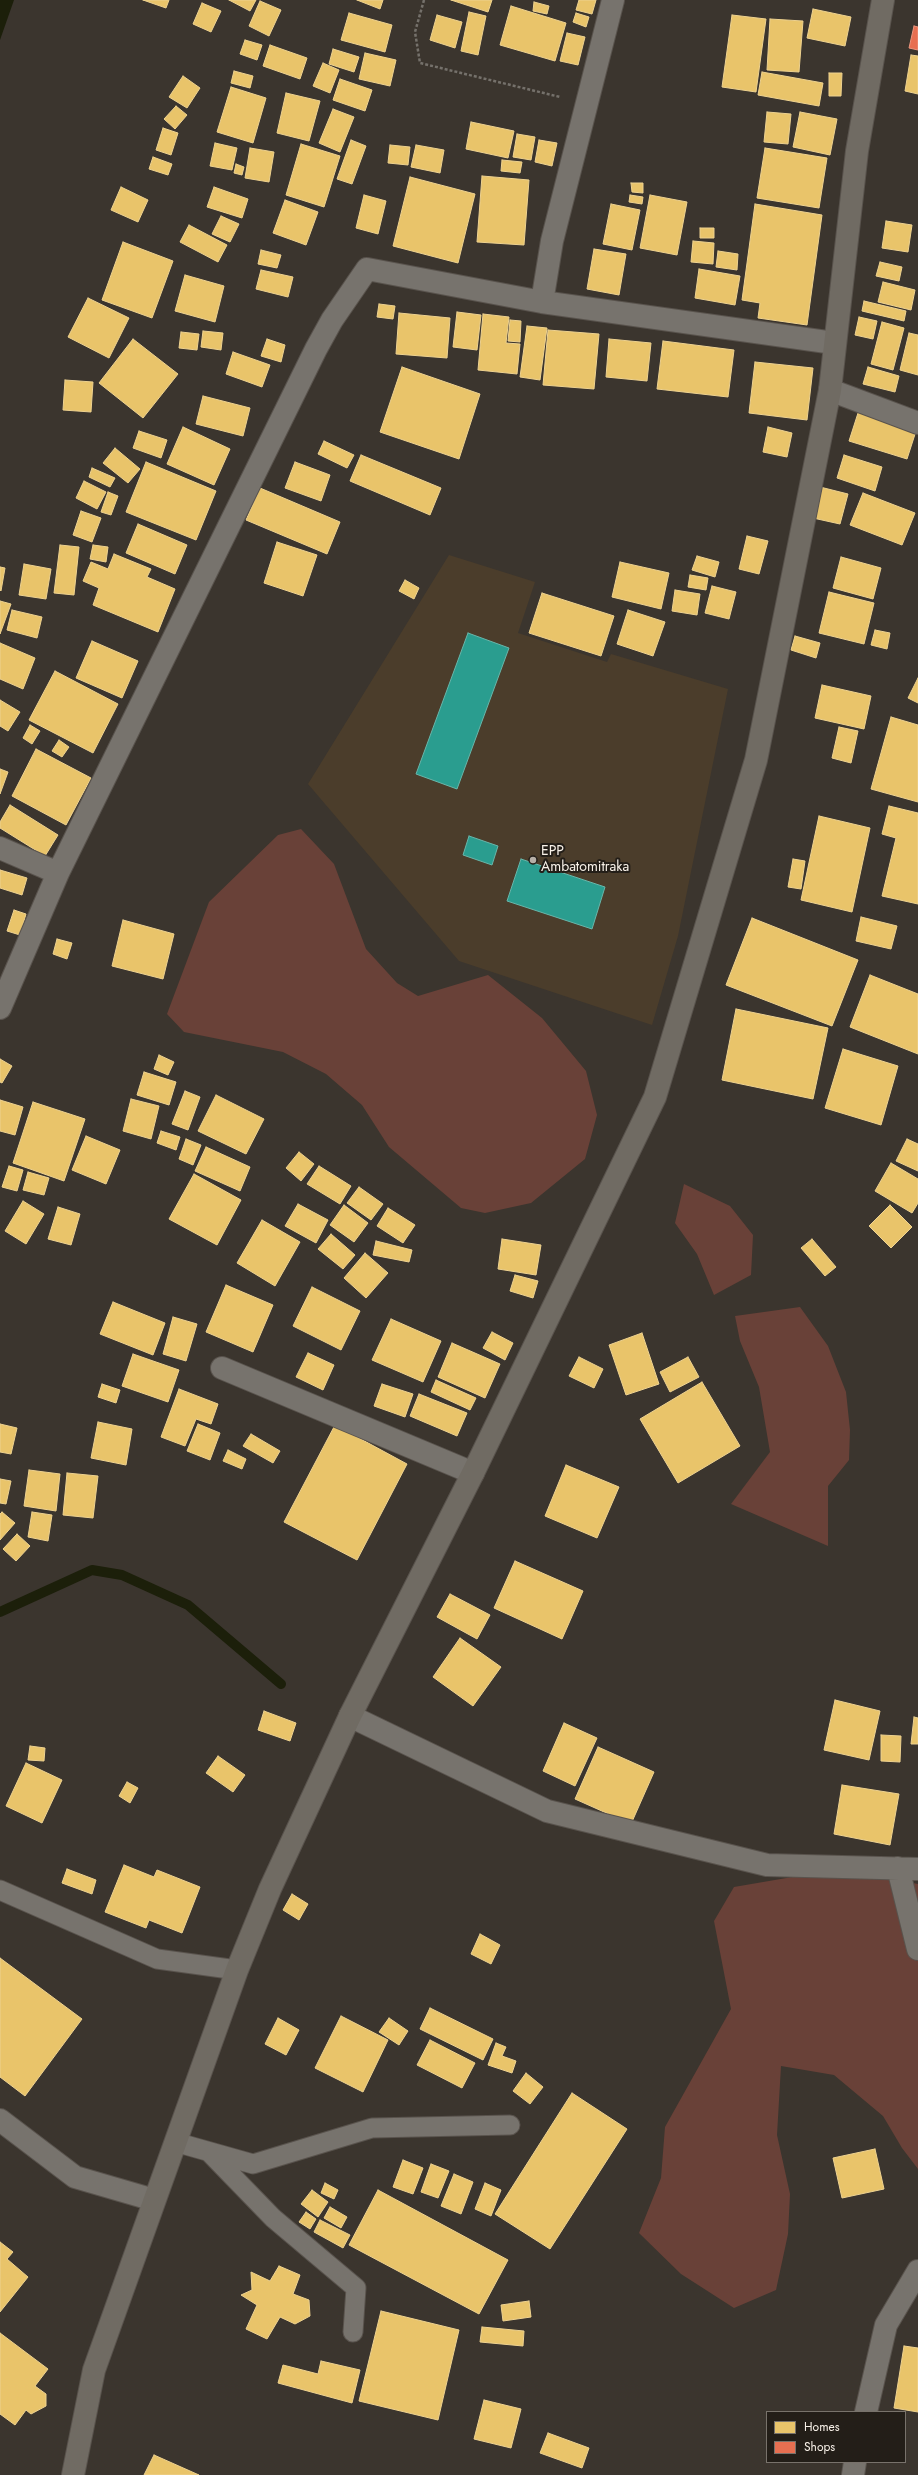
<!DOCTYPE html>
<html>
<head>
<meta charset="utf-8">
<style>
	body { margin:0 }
	#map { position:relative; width:918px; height:2475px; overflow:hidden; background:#3b352e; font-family:Jost,sans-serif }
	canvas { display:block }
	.legend { position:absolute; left:766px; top:2411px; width:140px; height:52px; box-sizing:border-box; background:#231e18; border:1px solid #78726b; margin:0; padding:5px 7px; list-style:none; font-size:12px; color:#f8f1e8 }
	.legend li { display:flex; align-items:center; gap:8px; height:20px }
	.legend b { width:20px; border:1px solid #78726b }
</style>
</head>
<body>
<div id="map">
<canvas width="918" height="2475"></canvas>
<ul class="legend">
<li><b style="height:11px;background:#e9c46a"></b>Homes</li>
<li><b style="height:11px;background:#e76f51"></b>Shops</li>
</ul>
</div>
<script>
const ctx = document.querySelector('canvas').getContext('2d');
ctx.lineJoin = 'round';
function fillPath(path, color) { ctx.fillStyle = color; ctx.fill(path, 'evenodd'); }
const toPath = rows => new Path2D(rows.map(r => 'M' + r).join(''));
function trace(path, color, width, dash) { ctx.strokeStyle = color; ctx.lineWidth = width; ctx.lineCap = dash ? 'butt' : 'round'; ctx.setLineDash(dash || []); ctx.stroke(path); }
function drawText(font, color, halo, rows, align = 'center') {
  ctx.font = font + ' Jost,sans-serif'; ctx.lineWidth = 4; ctx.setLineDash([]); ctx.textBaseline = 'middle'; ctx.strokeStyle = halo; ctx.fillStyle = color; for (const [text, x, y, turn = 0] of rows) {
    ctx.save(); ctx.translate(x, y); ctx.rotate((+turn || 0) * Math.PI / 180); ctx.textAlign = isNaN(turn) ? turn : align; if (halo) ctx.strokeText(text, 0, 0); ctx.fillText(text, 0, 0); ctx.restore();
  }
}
const built = toPath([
	[449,555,535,582,518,633,607,662,611,654,728,689,678,936,652,1025,459,961,308,784]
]);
const green = toPath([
	[301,829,334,864,366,949,397,983,418,996,488,975,542,1018,586,1071,597,1115,585,1159,531,1203,485,1213,461,1208,389,1147,362,1105,326,1074,283,1052,184,1032,167,1014,209,902,278,835],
	[684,1184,730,1206,753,1235,751,1275,714,1295,697,1254,675,1223],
	[800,1307,828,1346,846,1392,850,1430,849,1460,828,1486,828,1546,731,1504,770,1452,759,1387,740,1341,735,1316],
	[839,1869,918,1884,918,2169,902,2148,883,2116,834,2075,781,2066,777,2135,790,2194,788,2234,776,2290,734,2308,681,2274,639,2233,661,2178,665,2127,731,2009,714,1921,734,1887]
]);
const water = toPath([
	[0,0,14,0,0,40]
]);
const homes = toPath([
	[143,0,169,0,166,8,143,0],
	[229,0,256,0,250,11,229,0],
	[357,0,383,0,380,9,357,0],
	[451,0,492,0,488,12,451,0],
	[579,0,596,0,592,14,576,10,579,0],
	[260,1,281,10,269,36,249,26,260,1],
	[534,2,549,6,547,14,533,11,534,2],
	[202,3,221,11,211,32,193,24,202,3],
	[511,6,566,23,555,61,500,45,511,6],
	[813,9,851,17,845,46,807,38,813,9],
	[469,12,486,16,478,55,461,51,469,12],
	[349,13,392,25,385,52,341,40,349,13],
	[576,13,589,17,586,27,573,22,576,13],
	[437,15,462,22,455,48,430,40,437,15],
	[732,15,766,19,756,92,722,87,732,15],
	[770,19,803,21,799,72,767,70,770,19],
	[567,33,585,37,578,65,560,61,567,33],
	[245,40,262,45,257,60,240,54,245,40],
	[270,45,307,58,300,79,263,66,270,45],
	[333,49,359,57,354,72,329,64,333,49],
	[365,53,396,60,390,86,359,79,365,53],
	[911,55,918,56,918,94,905,91,911,55],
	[323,63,339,70,330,93,313,86,323,63],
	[234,71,253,76,250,88,231,83,234,71],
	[762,72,823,83,819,106,758,95,762,72],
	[829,73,842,73,841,96,829,96,829,73],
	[183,76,200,88,187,108,169,97,183,76],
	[340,79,372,90,365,111,333,100,340,79],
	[231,87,266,98,253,143,217,132,231,87],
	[286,93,320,101,309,141,277,133,286,93],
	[176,106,187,115,175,129,164,119,176,106],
	[333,109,354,117,340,152,319,143,333,109],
	[767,112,791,114,788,144,764,142,767,112],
	[800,112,837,119,830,155,793,147,800,112],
	[471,122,514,131,508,158,466,149,471,122],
	[163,128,178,133,171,155,156,150,163,128],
	[517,134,535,137,531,160,513,157,517,134],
	[351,140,366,146,352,184,337,179,351,140],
	[539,140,557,143,552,166,535,162,539,140],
	[215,143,237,148,232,170,210,166,215,143],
	[301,144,340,156,324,207,286,195,301,144],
	[390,145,410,147,408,165,388,163,390,145],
	[416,145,444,150,440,173,411,167,416,145],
	[250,148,274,152,269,182,245,178,250,148],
	[765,148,827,158,819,208,757,198,765,148],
	[153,157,172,164,168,175,149,169,153,157],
	[502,160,522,162,520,173,501,171,502,160],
	[236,164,244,167,242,175,234,173,236,164],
	[482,176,529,180,524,245,477,242,482,176],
	[410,177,475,194,458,263,393,246,410,177],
	[631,183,643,183,643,193,632,192,631,183],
	[121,187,148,200,138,222,111,210,121,187],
	[214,187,248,199,242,218,207,207,214,187],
	[364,195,386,201,378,234,356,228,364,195],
	[630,195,643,197,642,204,629,202,630,195],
	[650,195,687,202,677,255,640,248,650,195],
	[285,200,318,212,306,245,273,233,285,200],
	[611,204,640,210,632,250,603,244,611,204],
	[755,204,822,215,807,325,758,318,760,303,742,300,755,204],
	[221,216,239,224,230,242,212,234,221,216],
	[886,221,912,225,908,252,882,248,886,221],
	[189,225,227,245,218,262,180,242,189,225],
	[700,228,714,228,714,238,700,238,700,228],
	[693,241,714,243,713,264,691,262,693,241],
	[123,242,173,261,152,318,102,300,123,242],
	[594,249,626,254,619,295,587,289,594,249],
	[261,250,281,255,277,268,258,264,261,250],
	[718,251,738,254,737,270,716,267,718,251],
	[880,262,902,267,899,281,876,276,880,262],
	[699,269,740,276,735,305,695,298,699,269],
	[261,270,293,277,288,297,256,289,261,270],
	[185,275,224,286,215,322,175,311,185,275],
	[883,282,915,290,911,310,878,302,883,282],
	[88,298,129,318,109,358,68,337,88,298],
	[864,301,906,311,904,321,862,311,864,301],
	[379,304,395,306,393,319,377,317,379,304],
	[457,312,481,315,477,350,453,347,457,312],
	[399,313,450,318,447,358,396,354,399,313],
	[483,314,509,317,506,343,520,344,517,374,478,370,483,314],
	[859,317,877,321,873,339,855,335,859,317],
	[510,320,521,321,520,342,508,341,510,320],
	[882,322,904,328,893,370,871,364,882,322],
	[527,326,547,328,540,380,520,377,527,326],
	[548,330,599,334,594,389,543,385,548,330],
	[203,331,223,333,221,350,201,347,203,331],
	[181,332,199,334,197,350,179,348,181,332],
	[909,333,918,335,918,375,900,370,909,333],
	[133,339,178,374,143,418,99,383,133,339],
	[267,339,285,345,281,362,261,356,267,339],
	[609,339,651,343,647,381,606,377,609,339],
	[663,341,734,350,728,397,657,389,663,341],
	[233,352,270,365,262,387,226,374,233,352],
	[755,362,813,368,807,420,749,413,755,362],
	[402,367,480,394,459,459,380,432,402,367],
	[868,367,899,376,895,392,863,384,868,367],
	[65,380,93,382,91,412,63,410,65,380],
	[203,396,250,408,243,436,196,424,203,396],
	[859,410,917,428,907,459,849,441,859,410],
	[183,427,230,449,214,485,167,464,183,427],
	[768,427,792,433,787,457,763,452,768,427],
	[139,431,167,440,161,458,133,448,139,431],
	[324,441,354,455,347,468,318,454,324,441],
	[115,448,140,469,128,483,103,463,115,448],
	[361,455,441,488,430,515,350,481,361,455],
	[844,455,882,467,875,491,837,478,844,455],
	[146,462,216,491,196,540,126,512,146,462],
	[295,462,330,475,321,501,285,488,295,462],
	[92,468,115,478,110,487,89,477,92,468],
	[84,481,106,492,97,509,76,498,84,481],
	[820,487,848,494,840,524,813,518,820,487],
	[260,488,340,522,327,554,246,520,260,488],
	[108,492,118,496,111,515,101,512,108,492],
	[863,493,915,513,902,545,850,525,863,493],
	[81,511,101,518,92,542,73,535,81,511],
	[138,524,187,545,175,574,126,553,138,524],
	[747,536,768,541,759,574,739,569,747,536],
	[277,542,317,555,303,596,264,583,277,542],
	[60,545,79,547,74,595,54,593,60,545],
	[93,545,108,547,106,562,90,559,93,545],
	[114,554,151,569,147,577,175,589,158,632,93,605,99,588,83,581,91,562,108,569,114,554],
	[697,556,719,562,715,577,692,570,697,556],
	[841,557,881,568,873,599,833,588,841,557],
	[620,562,669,573,661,609,612,597,620,562],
	[24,564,51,569,46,599,19,595,24,564],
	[0,567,5,568,1,591,0,590,0,567],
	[690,575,708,578,706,590,688,587,690,575],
	[405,580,419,588,414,599,399,591,405,580],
	[712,586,736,592,729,619,705,613,712,586],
	[675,590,700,594,697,615,672,611,675,590],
	[829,592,874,603,864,644,819,633,829,592],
	[542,593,614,616,601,656,529,633,542,593],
	[0,601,11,604,0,634,0,601],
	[12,610,42,617,37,638,7,630,12,610],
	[628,610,665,622,653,656,617,644,628,610],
	[875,630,890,633,887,649,871,645,875,630],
	[795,636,820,643,816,658,791,650,795,636],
	[92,641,138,661,122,698,76,678,92,641],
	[0,643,35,658,23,689,0,679,0,643],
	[55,671,118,704,93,753,29,720,55,671],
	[918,678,918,703,908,698,918,678],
	[822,685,871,696,864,729,815,718,822,685],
	[0,700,20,712,8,731,0,726,0,700],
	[891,717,918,725,918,802,871,789,891,717],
	[30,725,40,731,32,744,23,738,30,725],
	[839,727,858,731,851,763,832,758,839,727],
	[59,740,69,747,62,757,52,751,59,740],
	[36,749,91,778,66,825,12,796,36,749],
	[0,769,8,772,0,794,0,769],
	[10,805,58,835,45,856,0,828,0,822,10,805],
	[889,806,918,813,918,904,882,896,896,838,882,834,889,806],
	[819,816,870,828,852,912,801,900,819,816],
	[793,859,805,861,801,889,788,887,793,859],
	[0,870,27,878,22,895,0,888,0,870],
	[14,910,26,914,20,935,7,931,14,910],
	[861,917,897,926,891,949,856,941,861,917],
	[752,918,858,960,832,1026,726,985,752,918],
	[123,920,174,934,163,979,112,966,123,920],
	[57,939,72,943,67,959,53,954,57,939],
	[870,975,918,994,918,1054,850,1027,870,975],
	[736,1009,828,1028,813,1099,722,1080,736,1009],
	[843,1049,898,1066,881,1125,825,1108,843,1049],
	[159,1055,174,1062,168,1075,154,1069,159,1055],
	[0,1059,12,1066,2,1083,0,1082,0,1059],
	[144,1072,176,1082,169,1105,137,1095,144,1072],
	[185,1091,200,1097,188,1130,172,1124,185,1091],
	[216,1095,264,1119,246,1154,198,1131,216,1095],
	[131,1099,159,1106,151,1139,123,1131,131,1099],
	[0,1100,23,1107,15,1135,0,1131,0,1100],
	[33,1102,85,1119,64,1181,13,1163,33,1102],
	[161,1131,180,1137,176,1150,157,1143,161,1131],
	[86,1136,120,1150,106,1184,72,1170,86,1136],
	[186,1139,201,1145,193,1165,179,1159,186,1139],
	[907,1139,918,1144,918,1171,896,1161,907,1139],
	[206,1147,250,1167,240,1191,195,1171,206,1147],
	[299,1152,314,1164,301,1181,286,1168,299,1152],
	[891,1163,918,1179,918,1203,912,1213,875,1191,891,1163],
	[9,1166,23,1170,17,1191,2,1187,9,1166],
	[319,1166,351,1186,340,1204,307,1184,319,1166],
	[28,1172,49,1178,44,1195,23,1190,28,1172],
	[194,1174,241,1200,217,1245,169,1219,194,1174],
	[359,1187,383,1204,371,1220,347,1203,359,1187],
	[23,1201,44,1214,26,1244,5,1231,23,1201],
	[298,1204,328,1220,316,1243,285,1226,298,1204],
	[344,1205,368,1223,354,1242,330,1225,344,1205],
	[890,1205,912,1227,891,1248,869,1226,890,1205],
	[58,1207,80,1214,71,1245,48,1239,58,1207],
	[388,1208,415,1225,403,1243,377,1226,388,1208],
	[262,1220,300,1242,275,1286,237,1263,262,1220],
	[331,1234,355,1255,343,1269,318,1249,331,1234],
	[502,1239,541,1245,536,1275,498,1269,502,1239],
	[812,1239,836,1267,825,1276,801,1248,812,1239],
	[376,1241,412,1250,409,1262,373,1255,376,1241],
	[365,1253,388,1273,366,1298,344,1278,365,1253],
	[515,1275,538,1281,533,1298,510,1291,515,1275],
	[226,1285,273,1305,253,1352,206,1332,226,1285],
	[312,1287,360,1311,341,1350,293,1326,312,1287],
	[113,1302,165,1323,153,1355,100,1334,113,1302],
	[173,1317,197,1324,186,1361,163,1354,173,1317],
	[391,1319,441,1341,423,1382,372,1360,391,1319],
	[492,1332,513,1343,505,1360,483,1348,492,1332],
	[642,1333,659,1384,626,1395,609,1345,642,1333],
	[452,1343,500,1364,485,1398,438,1377,452,1343],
	[308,1353,334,1365,323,1390,296,1377,308,1353],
	[133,1354,179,1370,168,1402,122,1386,133,1354],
	[579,1357,603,1369,594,1388,569,1376,579,1357],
	[688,1357,699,1377,670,1392,660,1372,688,1357],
	[436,1380,476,1398,470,1410,431,1392,436,1380],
	[702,1382,740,1446,678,1483,640,1419,702,1382],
	[102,1384,120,1390,116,1403,98,1397,102,1384],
	[382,1384,413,1394,405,1417,374,1406,382,1384],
	[179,1389,218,1404,211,1424,196,1419,185,1446,161,1437,179,1389],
	[419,1394,467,1413,457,1436,410,1416,419,1394],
	[98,1422,132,1429,126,1465,91,1458,98,1422],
	[0,1424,17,1428,11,1454,0,1452,0,1424],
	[198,1424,220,1433,210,1460,187,1451,198,1424],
	[335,1425,407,1464,357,1560,284,1522,335,1425],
	[251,1434,280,1451,273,1463,243,1446,251,1434],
	[228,1450,246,1459,242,1469,223,1461,228,1450],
	[566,1465,619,1487,597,1538,545,1516,566,1465],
	[29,1470,60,1474,56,1511,24,1506,29,1470],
	[67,1473,98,1476,93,1518,63,1515,67,1473],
	[0,1479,11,1481,6,1504,0,1503,0,1479],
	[2,1512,15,1523,0,1540,0,1514,2,1512],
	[32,1512,52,1515,48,1541,28,1537,32,1512],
	[17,1534,30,1546,16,1561,3,1549,17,1534],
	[515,1561,583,1591,562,1639,494,1608,515,1561],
	[450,1594,490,1615,477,1639,437,1617,450,1594],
	[460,1638,501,1667,473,1706,433,1677,460,1638],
	[835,1700,880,1711,869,1760,824,1750,835,1700],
	[264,1711,296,1723,290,1741,258,1730,264,1711],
	[914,1717,918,1718,918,1744,911,1744,914,1717],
	[564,1723,597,1738,575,1786,543,1771,564,1723],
	[881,1735,901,1736,900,1762,881,1761,881,1735],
	[30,1746,45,1748,44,1761,28,1760,30,1746],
	[598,1747,654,1772,631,1824,575,1799,598,1747],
	[218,1756,245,1775,233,1792,206,1773,218,1756],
	[26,1763,62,1780,42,1823,6,1806,26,1763],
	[127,1782,138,1788,130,1803,119,1796,127,1782],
	[842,1785,899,1794,890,1845,834,1834,842,1785],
	[124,1865,154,1877,157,1870,200,1887,182,1933,149,1920,146,1928,105,1912,124,1865],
	[67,1869,96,1880,92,1894,62,1883,67,1869],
	[292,1894,308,1904,299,1920,283,1910,292,1894],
	[480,1934,500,1945,491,1964,471,1954,480,1934],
	[0,1958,82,2019,25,2096,0,2077,0,1958],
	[430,2008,493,2039,483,2060,420,2029,430,2008],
	[341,2016,388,2040,363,2092,315,2068,341,2016],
	[278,2018,299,2030,286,2055,265,2044,278,2018],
	[389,2018,408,2031,399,2045,379,2032,389,2018],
	[430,2040,475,2063,462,2088,417,2065,430,2040],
	[496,2043,506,2047,502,2056,516,2061,512,2073,488,2065,496,2043],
	[526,2073,543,2087,530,2104,513,2091,526,2073],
	[572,2093,627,2129,550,2249,495,2214,572,2093],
	[875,2149,884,2189,842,2198,833,2158,875,2149],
	[403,2160,423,2168,413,2194,393,2187,403,2160],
	[431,2164,449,2171,438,2198,421,2192,431,2164],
	[454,2174,473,2182,461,2214,441,2206,454,2174],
	[325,2183,338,2190,334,2199,321,2193,325,2183],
	[485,2183,501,2190,491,2216,475,2209,485,2183],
	[312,2190,328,2202,318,2217,301,2204,312,2190],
	[378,2190,508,2260,479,2314,349,2245,378,2190],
	[330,2207,347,2217,341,2228,324,2218,330,2207],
	[306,2212,316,2219,310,2229,299,2222,306,2212],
	[320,2220,350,2235,343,2248,314,2232,320,2220],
	[0,2242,13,2252,7,2259,28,2277,0,2312,0,2242],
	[279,2266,300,2275,293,2294,309,2300,310,2316,295,2324,280,2317,267,2339,246,2329,257,2305,241,2295,252,2290,251,2272,270,2281,279,2266],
	[529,2301,531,2317,503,2321,501,2305,529,2301],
	[381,2311,459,2330,438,2420,359,2401,381,2311],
	[482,2327,524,2331,523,2346,480,2342,482,2327],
	[0,2333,48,2369,35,2386,46,2394,46,2406,31,2414,26,2410,15,2425,0,2414,0,2333],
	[904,2346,918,2348,918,2412,894,2408,904,2346],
	[321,2361,360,2370,352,2403,278,2383,283,2365,318,2374,321,2361],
	[484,2400,521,2409,511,2448,474,2439,484,2400],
	[548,2433,589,2448,582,2468,540,2453,548,2433],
	[154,2455,199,2475,144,2475,154,2455]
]);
const shops = toPath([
	[914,26,918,27,918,50,909,48,914,26]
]);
const schools = toPath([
	[468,633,509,648,457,789,416,774,468,633],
	[469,836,498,846,492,865,463,855,469,836],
	[521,859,605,887,592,929,507,901,521,859]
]);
const stream = toPath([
	[0,1612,92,1570,122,1575,188,1605,281,1684]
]);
const path = toPath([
	[424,0,415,32,420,63,560,97]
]);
const service = toPath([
	[0,1890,157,1959,237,1970],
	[175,2142,253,2164,372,2128,510,2125],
	[209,2152,273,2218,356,2288,353,2332]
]);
const minor = toPath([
	[542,302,552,241,613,0],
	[830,390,918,423],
	[0,848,58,873],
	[0,1008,58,873,316,349,332,320,367,269,542,302,834,343],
	[222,1368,473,1473],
	[350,1716,547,1811,767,1865,918,1869],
	[898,1868,918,1949],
	[0,2120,75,2177,154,2200],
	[866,2412,886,2325,918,2271],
	[853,2475,855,2462]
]);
const secondary = toPath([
	[73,2475,94,2370,237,1970,270,1889,350,1716,473,1473,655,1097,756,760,830,390,857,151,883,0]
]);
const markers = [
	[533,860,4,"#b6afa7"]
];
const poiNames = [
	["EPP",541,852],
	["Ambatomitraka",541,868]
];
fillPath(built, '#4b3d2b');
fillPath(green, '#694138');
fillPath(water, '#1c1f0a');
fillPath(homes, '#e9c46a');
trace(homes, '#eed290', 1);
fillPath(shops, '#e76f51');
trace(shops, '#ec967e', 1);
fillPath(schools, '#2a9d8f');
trace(schools, '#68b6aa', 1);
trace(stream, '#1c1f0a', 10);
trace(service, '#59534d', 21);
trace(minor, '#59534d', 24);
trace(secondary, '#59534d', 24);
trace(path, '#75716b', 2.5, [3, 2]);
trace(service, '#77736d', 19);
trace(minor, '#77736d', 22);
trace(secondary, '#706b63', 22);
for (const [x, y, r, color] of markers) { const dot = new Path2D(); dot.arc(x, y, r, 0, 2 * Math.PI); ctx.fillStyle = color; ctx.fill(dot); trace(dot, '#231e18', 1.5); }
drawText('14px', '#f8f1e8', '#231e18', poiNames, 'left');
</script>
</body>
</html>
